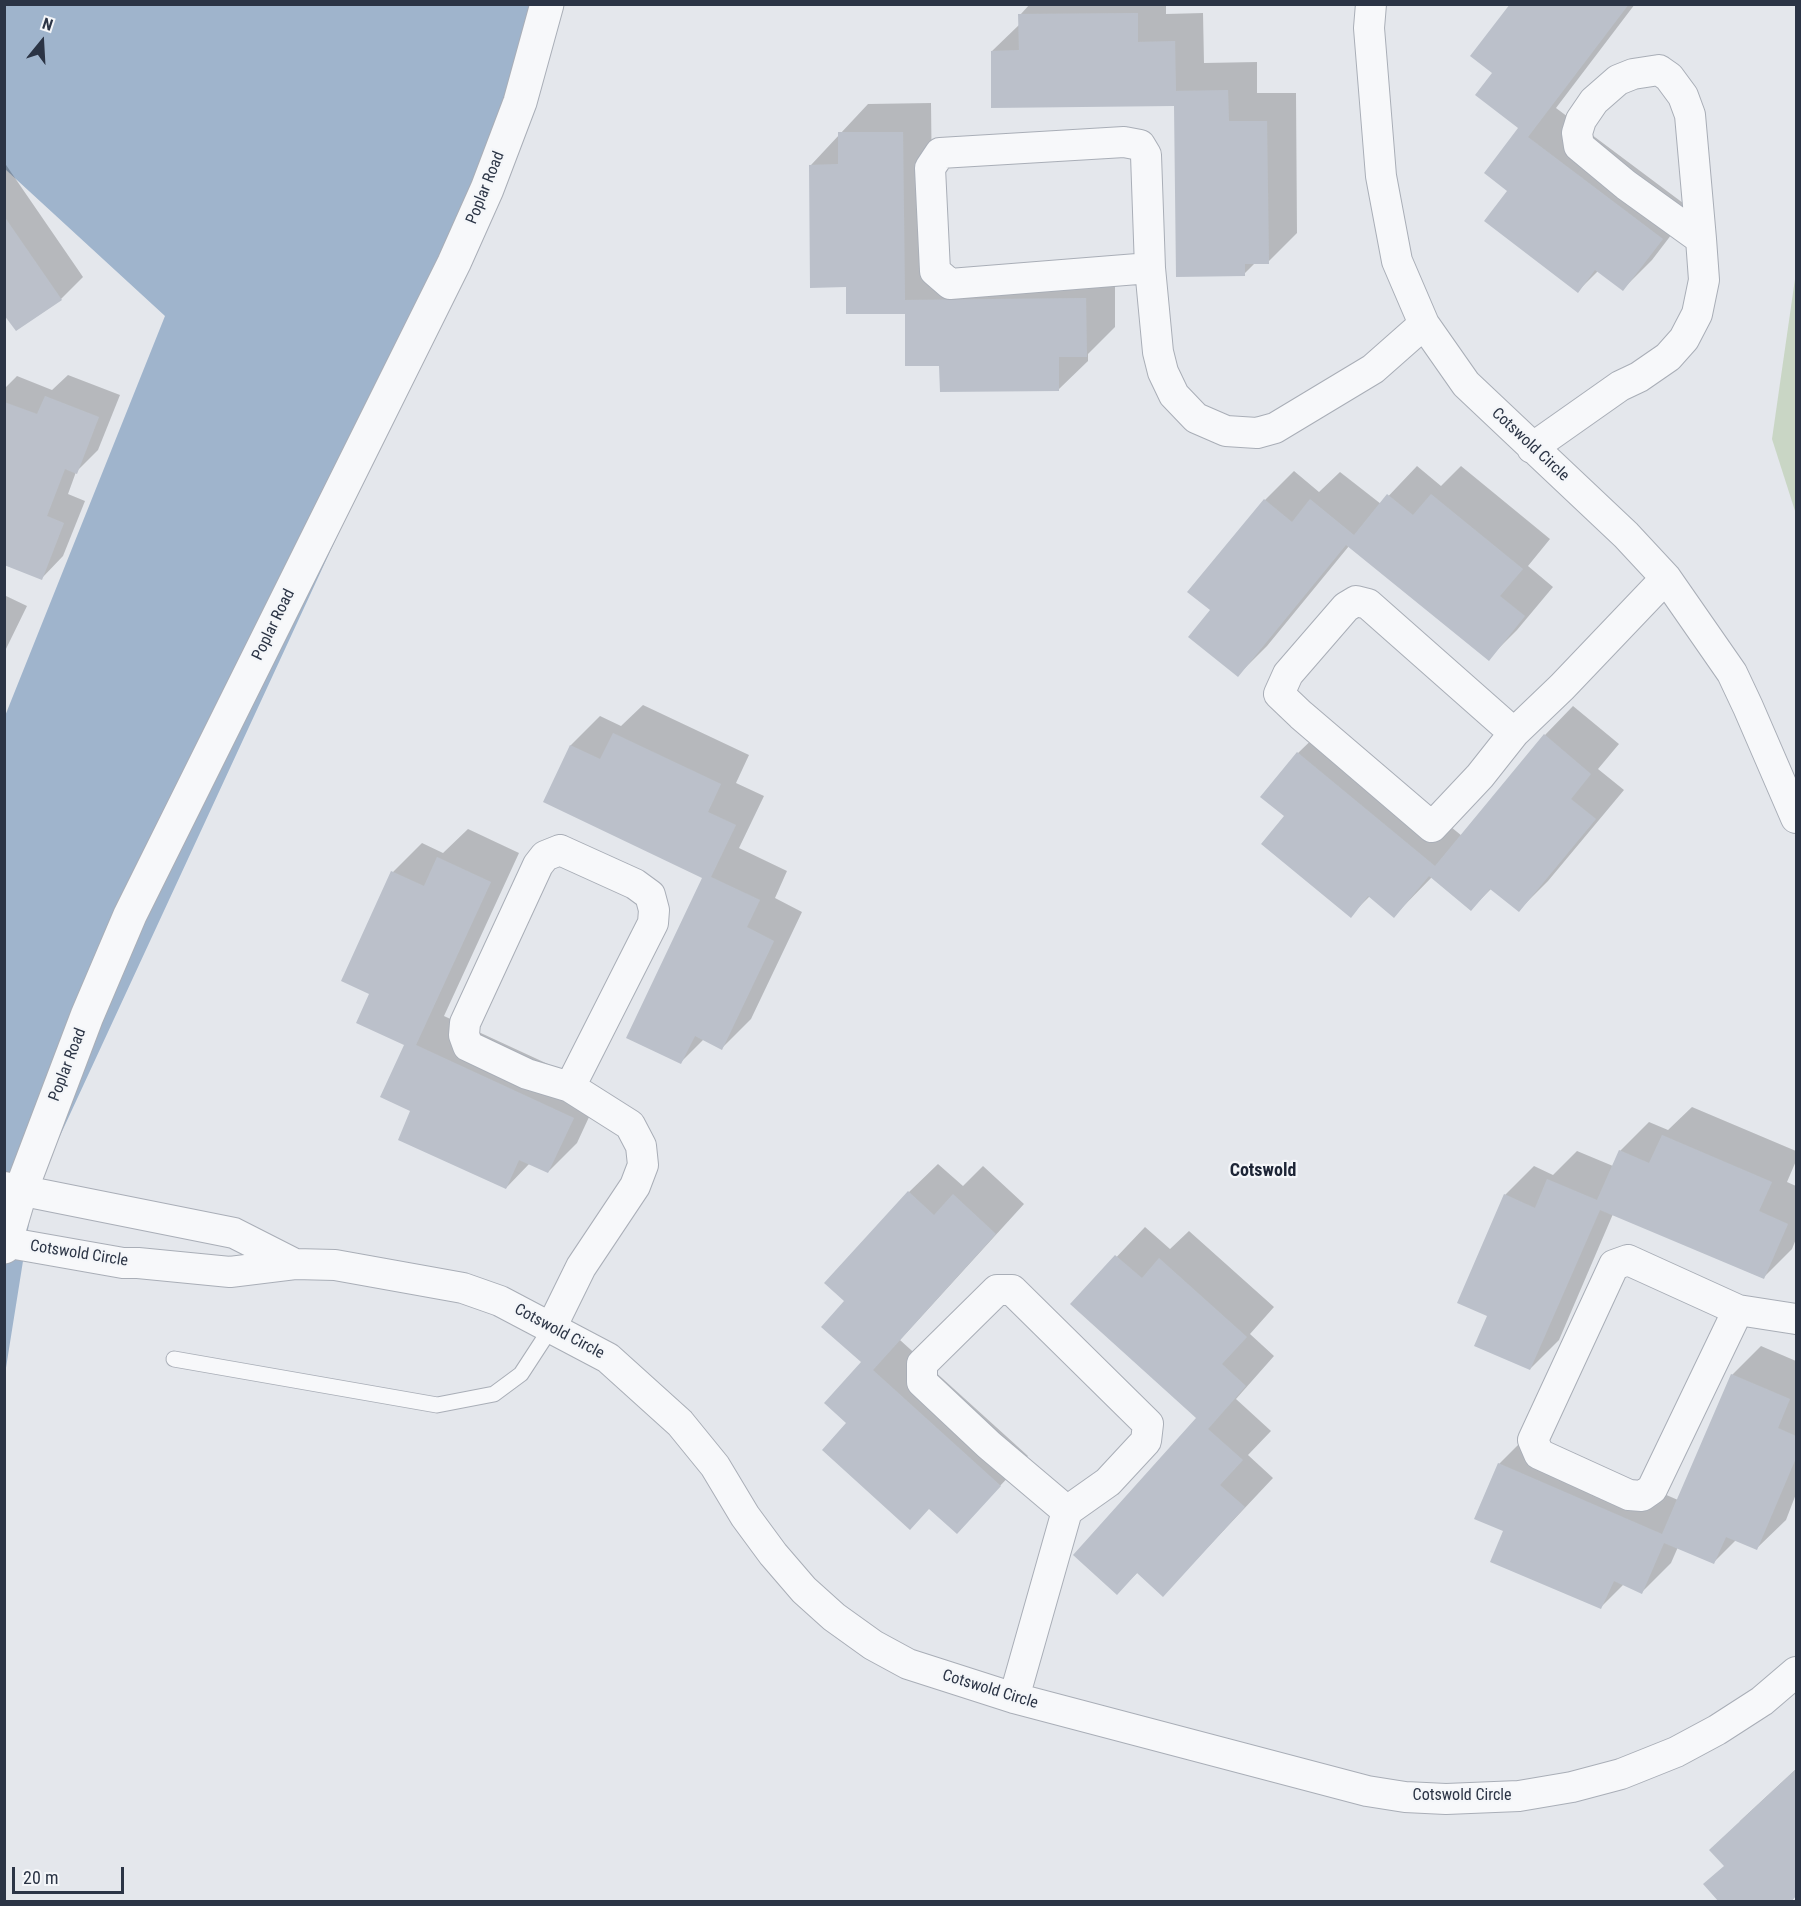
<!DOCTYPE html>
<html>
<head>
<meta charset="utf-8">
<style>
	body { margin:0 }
	#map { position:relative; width:1801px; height:1906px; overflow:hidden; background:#e4e7ec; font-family:"Roboto Condensed",sans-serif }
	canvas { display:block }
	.frame { position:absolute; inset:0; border:6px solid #2b3445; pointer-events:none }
	.north { position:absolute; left:12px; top:12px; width:60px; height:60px; -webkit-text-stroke:4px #f4f6f9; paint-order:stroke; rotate:18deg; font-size:16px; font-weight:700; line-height:24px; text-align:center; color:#2b3445 }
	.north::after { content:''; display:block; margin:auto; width:21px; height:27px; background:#2b3445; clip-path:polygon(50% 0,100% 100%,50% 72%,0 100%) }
	.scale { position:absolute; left:12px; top:1867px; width:112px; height:27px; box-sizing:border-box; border:3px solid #2b3445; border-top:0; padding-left:8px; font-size:18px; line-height:21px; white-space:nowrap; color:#2b3445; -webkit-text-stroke:4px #f4f6f9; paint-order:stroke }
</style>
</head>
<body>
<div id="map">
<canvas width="1801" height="1906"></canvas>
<div class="frame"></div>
<div class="north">N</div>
<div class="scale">20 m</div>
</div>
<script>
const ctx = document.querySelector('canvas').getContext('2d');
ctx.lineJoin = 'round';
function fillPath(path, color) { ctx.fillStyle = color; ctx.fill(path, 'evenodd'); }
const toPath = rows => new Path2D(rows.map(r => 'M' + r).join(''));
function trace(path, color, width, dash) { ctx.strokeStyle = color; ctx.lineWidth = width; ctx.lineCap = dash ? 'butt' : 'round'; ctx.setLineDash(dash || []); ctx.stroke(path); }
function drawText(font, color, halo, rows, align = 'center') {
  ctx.font = font + ' "Roboto Condensed",sans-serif'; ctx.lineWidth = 4.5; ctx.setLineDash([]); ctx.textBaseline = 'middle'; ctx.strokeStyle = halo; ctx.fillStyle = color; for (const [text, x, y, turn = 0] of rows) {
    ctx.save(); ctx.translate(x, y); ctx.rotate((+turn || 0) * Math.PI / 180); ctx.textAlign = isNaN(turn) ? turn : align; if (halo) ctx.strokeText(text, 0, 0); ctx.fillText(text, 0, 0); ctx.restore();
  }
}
const green = toPath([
	[1796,272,1796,514,1772,439]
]);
const water = toPath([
	[5,5,545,5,518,145,34,1192,5,1374,5,716,165,316,5,169]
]);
const shadow = toPath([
	[1030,4,1166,4,1166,14,1203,13,1204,63,1257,62,1257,93,1296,93,1297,233,1268,262,1256,262,1244,274,1176,104,992,51,1020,24,1020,15],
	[1512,4,1635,4,1556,108,1691,209,1652,260,1623,289,1598,271,1578,291,1509,191,1520,128,1494,72],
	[931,103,933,271,1115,270,1115,327,1088,354,1088,361,1059,389,941,364,906,312,847,286,811,165,868,104],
	[4,162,83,277,61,299,16,329,4,312],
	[68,375,120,395,98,450,76,472,68,494,85,501,63,556,42,578,4,564,4,389,17,376,52,390],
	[1417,466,1441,486,1461,466,1550,539,1528,566,1553,587,1517,630,1488,659,1349,546,1267,646,1238,675,1212,610,1265,500,1294,471,1319,492,1340,472,1381,504],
	[4,595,27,606,4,653],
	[643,705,749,755,736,783,764,796,739,848,787,871,775,898,802,912,751,1019,722,1048,704,1039,681,1062,704,877,545,802,571,745,600,716,621,726],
	[1573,706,1619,744,1598,769,1624,790,1548,881,1519,910,1492,888,1471,909,1432,877,1394,916,1370,896,1350,916,1287,816,1298,753,1327,725,1462,836,1545,735],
	[468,829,519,853,444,1016,602,1089,577,1143,548,1172,530,1163,506,1188,412,1111,406,1045,371,993,393,872,422,843,443,853],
	[1692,1107,1796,1151,1796,1161,1787,1182,1796,1186,1796,1239,1792,1249,1763,1278,1613,1214,1559,1340,1530,1369,1489,1315,1505,1195,1534,1166,1553,1175,1577,1151,1613,1166,1620,1151,1649,1122,1668,1130],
	[938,1164,963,1186,983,1166,1024,1204,900,1340,1028,1456,957,1532,848,1423,863,1362,847,1301,909,1192],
	[1145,1227,1170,1249,1189,1231,1274,1307,1250,1334,1274,1356,1236,1399,1271,1431,1248,1455,1273,1478,1163,1595,1138,1572,1117,1593,1199,1418,1072,1304],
	[1761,1346,1796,1361,1796,1494,1786,1520,1757,1548,1736,1540,1714,1562,1678,1547,1671,1563,1642,1592,1624,1584,1601,1607,1505,1530,1499,1464,1528,1435,1678,1500,1732,1375],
	[1796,1769,1796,1894,1789,1902,1725,1865,1740,1821]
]);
const building = toPath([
	[1510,4,1629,4,1528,137,1663,239,1623,291,1595,270,1578,293,1484,221,1507,191,1484,173,1518,128,1475,95,1492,73,1470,56],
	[1138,13,1138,42,1175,41,1176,91,1228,90,1229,121,1267,121,1269,264,1245,264,1245,276,1176,277,1174,106,991,108,991,51,1019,50,1018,14],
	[838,132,903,132,905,300,1086,298,1087,357,1059,357,1059,391,940,392,939,366,905,366,905,314,846,314,846,287,810,288,809,165,838,164],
	[4,216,62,300,16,331,4,315],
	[45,396,99,417,77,474,65,469,47,516,64,523,42,580,4,565,4,402,37,414],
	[1387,494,1413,515,1431,494,1523,569,1500,596,1525,616,1489,661,1346,545,1238,677,1188,637,1210,610,1187,592,1264,499,1292,522,1310,499,1354,535],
	[613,733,721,784,708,812,736,825,711,877,760,900,747,927,774,941,722,1050,695,1036,681,1064,626,1038,702,878,543,802,570,745,600,759],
	[1544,734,1591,774,1571,799,1596,819,1519,912,1490,889,1471,911,1429,876,1394,918,1368,896,1351,918,1261,844,1284,816,1260,797,1297,752,1435,866],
	[437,857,491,882,416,1045,574,1118,548,1173,519,1160,506,1189,398,1140,410,1111,380,1097,404,1045,356,1023,369,994,341,981,391,871,424,886],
	[1662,1135,1772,1182,1759,1211,1788,1224,1764,1279,1600,1210,1530,1370,1474,1346,1487,1316,1457,1303,1504,1194,1535,1208,1547,1179,1597,1200,1619,1150,1649,1163],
	[908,1191,934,1215,953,1194,996,1234,873,1370,1001,1486,957,1534,929,1509,910,1530,822,1450,846,1423,824,1403,861,1362,821,1327,844,1301,824,1283],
	[1115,1255,1142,1278,1159,1258,1247,1337,1222,1364,1246,1386,1208,1429,1243,1460,1220,1485,1245,1507,1163,1597,1137,1573,1117,1595,1073,1555,1196,1418,1070,1304],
	[1731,1374,1790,1399,1778,1428,1796,1436,1796,1458,1757,1550,1726,1537,1714,1564,1664,1543,1642,1594,1614,1581,1601,1609,1490,1562,1503,1531,1474,1519,1498,1463,1662,1534],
	[1796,1769,1796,1896,1791,1902,1719,1902,1703,1884,1724,1866,1709,1850]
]);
const service = toPath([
	[174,1359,437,1405,494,1394,521,1374,551,1328]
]);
const minor = toPath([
	[1371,4,1369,28,1381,176,1397,261,1424,324,1466,384,1626,535,1666,578,1732,673,1748,707,1796,818],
	[1659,70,1669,77,1683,96,1690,115,1701,239,1626,185,1579,146,1577,133,1581,120,1594,101,1618,80,1633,74,1659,70],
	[1124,142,1140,145,1146,155,1150,268,950,284,935,271,930,168,940,153,1124,142],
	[1150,268,1158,352,1163,372,1174,395,1196,418,1226,431,1257,433,1275,428,1373,369,1424,324],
	[1532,448,1620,386,1639,377,1668,357,1684,339,1697,314,1704,280,1701,239],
	[1356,601,1368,604,1514,733,1480,776,1432,827,1301,715,1279,694,1288,674,1346,607,1356,601],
	[1514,733,1562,687,1666,578],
	[560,850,635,884,650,895,654,910,653,923,570,1087,527,1074,468,1046,464,1035,465,1023,538,865,545,856,560,850],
	[4,1187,234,1233,295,1264],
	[4,1242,123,1263,138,1263,230,1272,295,1264,335,1265,463,1288,500,1301,608,1358,680,1423,715,1466,745,1516,773,1554,804,1590,834,1617,873,1645,908,1664,1014,1698,1367,1791,1405,1797,1446,1799,1519,1796,1572,1787,1621,1774,1676,1752,1717,1730,1762,1701,1796,1672],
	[1628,1260,1738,1310,1652,1489,1642,1496,1629,1495,1539,1454,1533,1440,1614,1265,1628,1260],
	[997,1290,1012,1290,1148,1424,1146,1441,1108,1482,1067,1511,989,1445,922,1382,922,1364,997,1290],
	[1738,1310,1796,1319],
	[551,1328,581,1267,635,1186,643,1165,641,1146,630,1125,570,1087],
	[1014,1698,1067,1511]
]);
const tertiary = toPath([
	[4,1247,21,1190,87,1016,130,915,454,263,487,189,520,102,547,4]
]);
const streetNames = [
	["Poplar Road",486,188,-68],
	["Cotswold Circle",1530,445,43],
	["Poplar Road",274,625,-64],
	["Poplar Road",68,1065,-69],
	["Cotswold Circle",79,1254,9],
	["Cotswold Circle",559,1332,28],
	["Cotswold Circle",990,1690,17],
	["Cotswold Circle",1462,1796]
];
const neighbourhoodNames = [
	["Cotswold",1263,1171]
];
fillPath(green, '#c9d6c5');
fillPath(water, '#9fb4cc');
fillPath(shadow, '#0003');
fillPath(building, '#bbc0ca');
trace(service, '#a9aeb7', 17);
trace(minor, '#a9aeb7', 32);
trace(tertiary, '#a9aeb7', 35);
trace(service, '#f7f8fa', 15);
trace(minor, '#f7f8fa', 30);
trace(tertiary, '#f7f8fa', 33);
drawText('16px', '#2b3445', '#f4f6f9', streetNames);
drawText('bold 18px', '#1d2536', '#f4f6f9', neighbourhoodNames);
</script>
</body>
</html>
